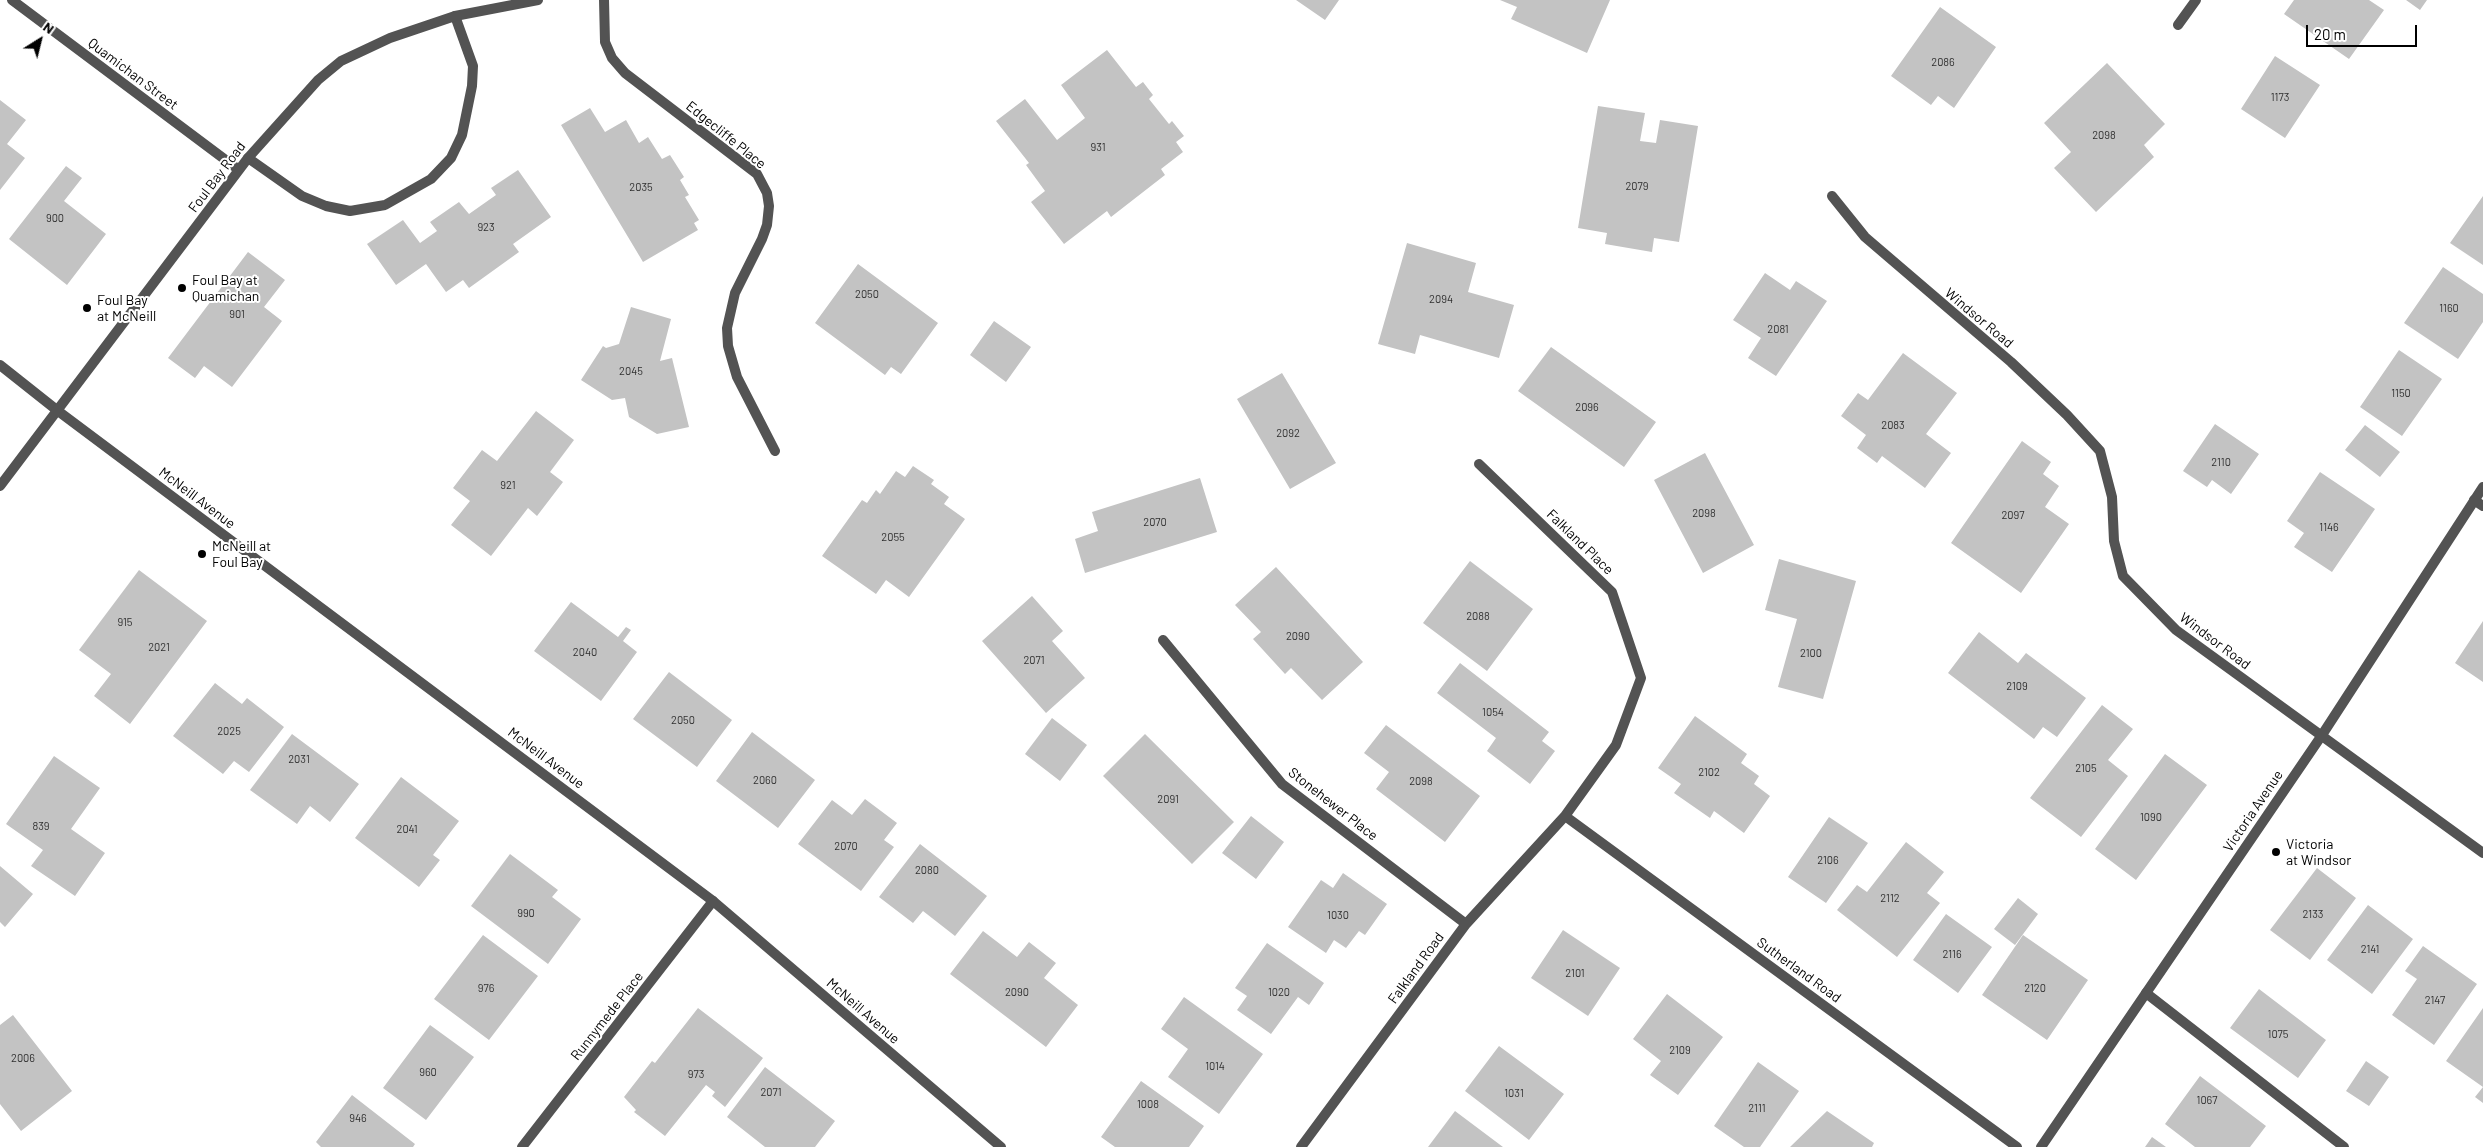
<!DOCTYPE html>
<html>
<head>
<meta charset="utf-8">
<style>
	body { margin:0 }
	#map { position:relative; width:2483px; height:1147px; overflow:hidden; background:#fff; font-family:Barlow,sans-serif }
	canvas { display:block }
	.north { position:absolute; left:15px; top:15px; width:50px; height:50px; -webkit-text-stroke:4px #fff; paint-order:stroke; rotate:36deg; font-size:14px; font-weight:700; line-height:20px; text-align:center; color:#000 }
	.north::after { content:''; display:block; margin:auto; width:18px; height:22px; background:#000; clip-path:polygon(50% 0,100% 100%,50% 72%,0 100%) }
	.scale { position:absolute; left:2306px; top:25px; width:111px; height:22px; box-sizing:border-box; border:2px solid #000; border-top:0; padding-left:6px; font-size:15px; line-height:18px; white-space:nowrap; color:#000; -webkit-text-stroke:4px #fff; paint-order:stroke }
</style>
</head>
<body>
<div id="map">
<canvas width="2483" height="1147"></canvas>
<div class="north">N</div>
<div class="scale">20 m</div>
</div>
<script>
const ctx = document.querySelector('canvas').getContext('2d');
ctx.lineJoin = 'round';
function fillPath(path, color) { ctx.fillStyle = color; ctx.fill(path, 'evenodd'); }
const toPath = rows => new Path2D(rows.map(r => 'M' + r).join(''));
function trace(path, color, width, dash) { ctx.strokeStyle = color; ctx.lineWidth = width; ctx.lineCap = dash ? 'butt' : 'round'; ctx.setLineDash(dash || []); ctx.stroke(path); }
function drawText(font, color, halo, rows, align = 'center') {
  ctx.font = font + ' Barlow,sans-serif'; ctx.lineWidth = 4; ctx.setLineDash([]); ctx.textBaseline = 'middle'; ctx.strokeStyle = halo; ctx.fillStyle = color; for (const [text, x, y, turn = 0] of rows) {
    ctx.save(); ctx.translate(x, y); ctx.rotate((+turn || 0) * Math.PI / 180); ctx.textAlign = isNaN(turn) ? turn : align; if (halo) ctx.strokeText(text, 0, 0); ctx.fillText(text, 0, 0); ctx.restore();
  }
}
const building = toPath([
	[1296,0,1339,0,1325,20],
	[1500,0,1610,0,1587,53,1511,19,1517,7],
	[2294,0,2369,0,2384,10,2349,59,2284,14],
	[2406,0,2427,0,2420,10],
	[1940,7,1996,47,1954,108,1938,96,1931,105,1891,76],
	[1107,50,1136,87,1143,82,1153,95,1149,99,1169,124,1172,121,1184,136,1176,142,1183,152,1161,169,1165,175,1111,217,1107,211,1064,244,1031,202,1045,191,1026,165,1029,163,996,121,1025,99,1057,140,1085,118,1061,85],
	[2275,56,2320,85,2285,138,2241,109],
	[2107,63,2165,124,2144,145,2154,157,2096,212,2054,168,2071,152,2044,123],
	[0,100,26,120,7,144,25,158,0,190],
	[1598,106,1645,113,1640,141,1656,143,1660,120,1698,126,1679,242,1654,238,1652,252,1605,244,1607,233,1578,228],
	[590,108,605,132,626,120,639,143,648,137,662,159,670,155,684,177,680,180,689,195,685,197,699,220,694,223,698,230,643,262,561,125],
	[66,166,82,178,64,201,106,234,67,285,9,239],
	[518,170,551,217,513,244,519,252,469,288,463,280,446,292,426,264,396,285,367,244,403,220,420,243,437,231,430,222,459,202,469,214,496,195,491,188],
	[2483,196,2483,265,2450,243],
	[1407,243,1476,263,1468,292,1514,305,1499,358,1420,335,1415,354,1378,344],
	[248,252,285,280,264,307,282,321,232,387,204,366,195,378,168,358],
	[858,264,938,323,901,374,891,367,885,375,815,323],
	[2443,267,2483,294,2483,322,2458,359,2404,323],
	[1765,273,1790,290,1796,281,1827,301,1776,376,1748,358,1761,338,1733,320],
	[631,307,671,319,660,361,672,358,689,427,657,434,629,417,625,398,612,400,581,380,603,346,606,348,619,344],
	[994,321,1031,347,1006,382,970,355],
	[1551,347,1656,422,1624,467,1518,391],
	[2399,350,2442,379,2402,436,2360,407],
	[1903,353,1957,393,1926,434,1951,453,1925,488,1882,456,1877,463,1857,448,1866,435,1841,416,1858,393,1868,400],
	[1282,373,1336,463,1290,489,1237,399],
	[536,411,574,440,550,472,563,482,537,516,528,508,491,556,451,525,470,501,453,488,482,450,497,461],
	[2215,424,2259,454,2231,494,2212,480,2207,487,2183,471],
	[2365,425,2400,452,2380,477,2345,450],
	[2022,441,2051,462,2043,474,2059,486,2045,507,2069,524,2021,593,1951,543],
	[1705,453,1754,545,1703,573,1654,480],
	[913,466,934,480,931,484,949,497,944,504,965,519,909,597,886,580,876,594,822,556,862,500,867,503,876,490,880,494,896,471,905,477],
	[2320,472,2375,509,2332,572,2294,547,2304,533,2287,521],
	[1200,478,1217,532,1085,573,1075,539,1098,531,1092,512],
	[1779,559,1856,581,1823,699,1778,687,1797,619,1765,610],
	[1470,561,1533,609,1487,671,1423,623],
	[1276,567,1363,662,1322,700,1291,668,1285,674,1253,639,1261,632,1235,605],
	[139,570,207,621,130,724,94,696,111,674,79,650],
	[1032,596,1063,631,1052,641,1085,678,1046,713,982,641],
	[571,602,618,637,626,627,631,630,623,641,637,652,601,701,534,651],
	[2483,621,2483,682,2455,663],
	[1979,632,2018,663,2026,653,2086,698,2057,737,2043,727,2034,739,1948,673],
	[1460,663,1549,732,1542,741,1555,751,1530,784,1487,751,1496,738,1437,693],
	[669,672,732,720,697,767,633,719],
	[215,683,242,704,247,698,284,727,249,772,234,761,223,774,173,736],
	[2102,705,2133,729,2108,760,2128,776,2081,837,2030,798],
	[1695,716,1747,754,1741,763,1759,776,1754,784,1770,796,1744,833,1714,811,1710,818,1674,793,1681,784,1658,768],
	[1052,718,1087,745,1060,781,1025,754],
	[1386,725,1480,796,1445,842,1376,789,1389,772,1364,753],
	[752,732,815,780,778,828,716,781],
	[292,734,359,784,330,822,310,806,297,824,250,790],
	[1145,734,1234,822,1192,864,1103,776],
	[2165,754,2207,785,2136,880,2095,849],
	[54,756,100,788,71,829,105,853,75,896,31,866,43,850,6,824],
	[401,777,459,821,433,855,440,860,419,887,355,838],
	[865,799,897,823,884,840,894,847,861,891,798,844,832,800,852,815],
	[1251,816,1284,842,1256,879,1222,853],
	[1829,817,1868,843,1826,903,1788,877],
	[1906,842,1944,872,1927,893,1940,903,1897,957,1837,910,1857,885,1867,892],
	[920,844,987,896,955,936,923,911,913,923,879,897],
	[510,854,558,890,552,897,581,919,548,964,471,906],
	[0,866,33,894,5,927,0,922],
	[2317,868,2356,898,2310,960,2270,930],
	[1343,873,1387,904,1365,935,1359,931,1346,948,1334,940,1326,953,1288,927,1321,880,1333,888],
	[2018,898,2038,914,2015,945,1994,929],
	[2368,905,2413,939,2372,994,2327,960],
	[1946,914,1992,947,1958,993,1913,960],
	[1563,930,1620,968,1588,1016,1531,978],
	[983,931,1017,957,1029,942,1056,963,1044,978,1078,1005,1046,1047,950,974],
	[483,935,538,976,489,1040,434,999],
	[2023,935,2088,980,2047,1040,1982,995],
	[1267,943,1324,983,1309,1005,1298,997,1271,1034,1237,1010,1247,996,1235,988],
	[2423,946,2477,984,2434,1045,2392,1015,2417,979,2405,971],
	[2259,989,2326,1040,2298,1078,2230,1028],
	[1667,994,1723,1037,1678,1095,1650,1075,1661,1061,1633,1039],
	[1184,997,1263,1054,1219,1114,1168,1077,1188,1049,1161,1029],
	[698,1008,763,1058,725,1107,712,1096,715,1092,706,1085,665,1136,634,1112,636,1110,624,1097,652,1061,655,1063],
	[2483,1008,2483,1103,2475,1097,2483,1087,2446,1061],
	[13,1015,72,1091,21,1131,0,1104,0,1025],
	[430,1025,474,1057,426,1120,383,1088],
	[1499,1046,1564,1094,1529,1140,1465,1091],
	[2366,1061,2389,1077,2369,1106,2346,1091],
	[1758,1062,1799,1091,1760,1147,1744,1147,1714,1126],
	[765,1067,835,1121,815,1147,765,1147,727,1117],
	[2200,1076,2266,1126,2250,1147,2195,1147,2165,1124],
	[1141,1081,1204,1126,1189,1147,1115,1147,1101,1137],
	[352,1095,415,1144,413,1147,321,1147,316,1142],
	[1455,1111,1503,1147,1428,1147],
	[1827,1111,1874,1143,1872,1147,1790,1147],
	[2152,1137,2166,1147,2145,1147]
]);
const service = toPath([
	[248,158,302,196,326,206,350,211,385,205,431,179,451,158,462,135,472,86,473,66,455,16],
	[2474,500,2483,506],
	[2146,993,2344,1147]
]);
const minor = toPath([
	[604,0,605,42,612,58,625,73,757,174,767,193,769,206,767,225,762,239,735,293,727,328,728,346,737,377,775,451],
	[2178,25,2196,0],
	[1832,196,1865,237,2011,362,2067,415,2100,451,2112,497,2114,541,2123,576,2176,630,2483,853],
	[0,365,58,411],
	[1163,640,1282,784,1466,924],
	[1565,816,2017,1147],
	[522,1147,713,901],
	[1301,1147,1466,924,1565,816,1616,745,1641,678,1612,592,1479,464],
	[2041,1147,2322,735,2483,487]
]);
const tertiary = toPath([
	[12,0,239,170],
	[58,411,713,901,1001,1147],
	[0,486,248,158,318,80,341,61,390,38,455,16,538,0]
]);
const markers = [
	[182,288,5,"#000"],
	[87,308,5,"#000"],
	[202,554,5,"#000"],
	[2276,852,5,"#000"]
];
const numberNames = [
	["2086",1943,62],
	["1173",2280,97],
	["2098",2104,135],
	["931",1098,147],
	["2079",1637,186],
	["2035",641,187],
	["900",55,218],
	["923",486,227],
	["2050",867,294],
	["2094",1441,299],
	["1160",2449,308],
	["901",237,314],
	["2081",1778,329],
	["2045",631,371],
	["1150",2401,393],
	["2096",1587,407],
	["2083",1893,425],
	["2092",1288,433],
	["2110",2221,462],
	["921",508,485],
	["2098",1704,513],
	["2097",2013,515],
	["2070",1155,522],
	["1146",2329,527],
	["2055",893,537],
	["2088",1478,616],
	["915",125,622],
	["2090",1298,636],
	["2021",159,647],
	["2040",585,652],
	["2100",1811,653],
	["2071",1034,660],
	["2109",2017,686],
	["1054",1493,712],
	["2050",683,720],
	["2025",229,731],
	["2031",299,759],
	["2105",2086,768],
	["2102",1709,772],
	["2060",765,780],
	["2098",1421,781],
	["2091",1168,799],
	["1090",2151,817],
	["839",41,826],
	["2041",407,829],
	["2070",846,846],
	["2106",1828,860],
	["2080",927,870],
	["2112",1890,898],
	["990",526,913],
	["2133",2313,914],
	["1030",1338,915],
	["2141",2370,949],
	["2116",1952,954],
	["2101",1575,973],
	["976",486,988],
	["2120",2035,988],
	["2090",1017,992],
	["1020",1279,992],
	["2147",2435,1000],
	["1075",2278,1034],
	["2109",1680,1050],
	["2006",23,1058],
	["1014",1215,1066],
	["960",428,1072],
	["973",696,1074],
	["2071",771,1092],
	["1031",1514,1093],
	["1067",2207,1100],
	["1008",1148,1104],
	["2111",1757,1108],
	["946",358,1118]
];
const streetNames = [
	["Quamichan Street",133,74,37],
	["Edgecliffe Place",726,135,39],
	["Foul Bay Road",217,177,-53],
	["Windsor Road",1979,318,40],
	["McNeill Avenue",197,498,37],
	["Falkland Place",1580,542,44],
	["Windsor Road",2215,641,37],
	["McNeill Avenue",546,758,37],
	["Stonehewer Place",1333,804,38],
	["Victoria Avenue",2253,811,-56],
	["Falkland Road",1416,968,-54],
	["Sutherland Road",1799,970,36],
	["McNeill Avenue",863,1011,41],
	["Runnymede Place",607,1016,-52]
];
const poiNames = [
	["Foul Bay at",192,280],
	["Quamichan",192,296],
	["Foul Bay",97,300],
	["at McNeill",97,316],
	["McNeill at",212,546],
	["Foul Bay",212,562],
	["Victoria",2286,844],
	["at Windsor",2286,860]
];
fillPath(building, '#c3c3c3');
trace(service, '#535353', 10);
trace(minor, '#535353', 10);
trace(tertiary, '#535353', 10);
for (const [x, y, r, color] of markers) { const dot = new Path2D(); dot.arc(x, y, r, 0, 2 * Math.PI); ctx.fillStyle = color; ctx.fill(dot); trace(dot, '#fff', 2); }
drawText('11px', '#313131', null, numberNames);
drawText('14px', '#000', '#fff', streetNames);
drawText('14px', '#000', '#fff', poiNames, 'left');
</script>
</body>
</html>
